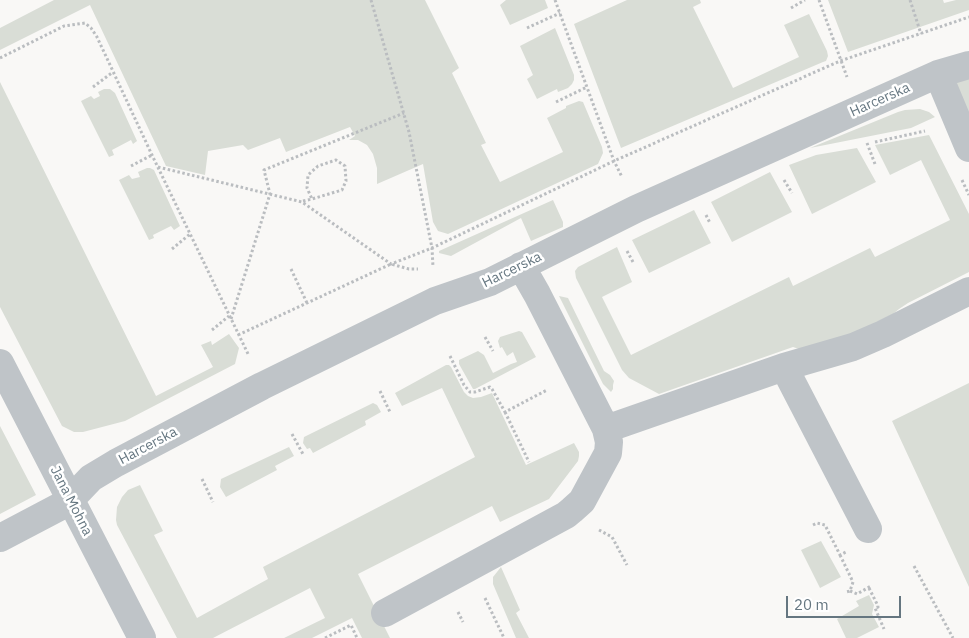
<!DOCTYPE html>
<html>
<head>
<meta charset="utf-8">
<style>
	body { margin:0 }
	#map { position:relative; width:969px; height:638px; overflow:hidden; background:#f9f8f6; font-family:"IBM Plex Sans",sans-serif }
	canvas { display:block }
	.scale { position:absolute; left:786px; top:596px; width:115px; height:22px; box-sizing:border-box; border:2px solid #657680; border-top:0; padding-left:6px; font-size:15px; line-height:18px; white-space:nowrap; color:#657680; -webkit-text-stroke:4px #fff; paint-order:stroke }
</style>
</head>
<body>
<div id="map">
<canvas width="969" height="638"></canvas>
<div class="scale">20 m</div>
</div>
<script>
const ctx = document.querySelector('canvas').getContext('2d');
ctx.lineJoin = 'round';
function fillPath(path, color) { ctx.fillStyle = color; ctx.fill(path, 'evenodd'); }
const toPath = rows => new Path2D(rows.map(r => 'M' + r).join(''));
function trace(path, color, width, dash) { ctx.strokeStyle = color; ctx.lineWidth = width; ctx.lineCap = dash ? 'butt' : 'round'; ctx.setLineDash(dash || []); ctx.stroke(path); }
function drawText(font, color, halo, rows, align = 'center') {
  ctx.font = font + ' "IBM Plex Sans",sans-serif'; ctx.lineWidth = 5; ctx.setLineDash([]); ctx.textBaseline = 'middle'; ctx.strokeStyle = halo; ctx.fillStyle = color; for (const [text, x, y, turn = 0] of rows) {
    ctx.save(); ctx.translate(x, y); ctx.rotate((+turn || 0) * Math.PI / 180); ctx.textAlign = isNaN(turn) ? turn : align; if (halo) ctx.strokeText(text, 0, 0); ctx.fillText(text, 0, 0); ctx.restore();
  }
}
const green = toPath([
	[54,0,425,0,459,68,452,73,486,143,481,145,500,182,563,152,547,118,566,108,566,106,579,101,583,102,602,147,603,153,598,164,448,234,438,231,433,222,423,164,377,184,377,168,373,154,367,145,358,140,349,140,355,136,350,127,286,152,280,138,248,150,243,145,208,151,205,175,166,166,90,5,0,50,0,28],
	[506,0,545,0,548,8,510,25,500,5],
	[627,0,700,0,701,3,693,7,733,88,799,57,784,25,809,14,827,51,828,56,826,61,823,62,621,148,574,24],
	[828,0,943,0,944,3,956,0,969,0,969,10,848,52],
	[555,28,574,75,574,80,572,84,568,88,558,92,557,89,537,99,527,79,533,75,520,46],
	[969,72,969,116,949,78],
	[0,82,156,396,213,367,201,345,211,341,212,345,229,334,239,348,235,364,125,421,83,432,74,432,62,426,0,307],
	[104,89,110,89,115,93,137,141,133,144,131,140,112,150,114,155,109,157,81,101,91,96,94,99,100,96,98,92],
	[920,109,929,112,935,117,911,128,810,148,898,112,905,110],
	[929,135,969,214,969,272,908,303,899,309,893,314,850,335,799,349,793,347,659,394,629,378,622,370,576,278,575,271,578,267,617,247,632,282,602,297,631,355,789,277,793,286,870,248,875,257,950,220,921,160,890,175,875,145],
	[857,148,876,182,812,214,789,165,816,155],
	[147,168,150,168,154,170,180,226,174,230,171,226,153,235,154,238,149,240,119,180,129,175,132,179,140,177,138,172],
	[770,172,792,212,732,242,711,202],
	[553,200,563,222,563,227,531,241,521,218,451,256,439,253,439,251],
	[694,210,711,243,649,273,632,240],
	[559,296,568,298,604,371,610,375,614,381,613,385,613,389,611,392,603,384],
	[519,331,522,332,536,357,475,389,473,389,459,364,459,360,478,351,484,355,493,373,511,364,517,362,513,352,507,356,502,347,500,348,498,341,500,337],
	[446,365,449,365,451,367,464,392,468,396,473,398,481,397,492,393,526,465,574,443,579,452,579,456,578,461,549,499,500,522,492,506,358,574,390,638,362,638,352,618,312,638,284,638,325,618,310,588,213,638,177,638,117,525,116,520,117,507,122,497,128,490,140,485,163,531,154,535,197,618,268,579,263,567,475,457,442,388,402,406,395,393],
	[969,383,969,587,892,421],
	[373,403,377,405,381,412,365,421,366,425,313,453,310,448,307,449,303,443,304,437],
	[0,426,36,495,0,514],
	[289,447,294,456,275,466,277,470,226,497,220,487,221,479],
	[821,541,841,577,820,588,801,550],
	[501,567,520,610,516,613,529,638,516,638,493,584,493,577],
	[869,595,874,605,872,614,879,627,857,638,846,638,837,619,859,606,856,601]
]);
const path = toPath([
	[371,0,409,132,432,248,433,267],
	[555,0,614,161,622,177],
	[819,0,847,77],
	[910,0,921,34],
	[791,8,805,0],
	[527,28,560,13],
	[0,58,64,26,85,23,91,28,97,37,152,155,249,356],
	[93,87,113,72],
	[556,102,587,87],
	[875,142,925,131],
	[867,143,875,164],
	[131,166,152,155],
	[158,167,302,202,391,264,432,248,614,161,840,61,969,17],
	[784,180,792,193],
	[962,180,969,195],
	[303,201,312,199,342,190,346,181,345,166,336,160,318,166,308,175,307,188,312,199],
	[706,215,710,223],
	[172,249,190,234],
	[627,251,633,262],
	[291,269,307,303],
	[231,319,270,194,264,170,404,113],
	[212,330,229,316],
	[238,335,391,264,409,269,418,269],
	[485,337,493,351],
	[450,356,464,385,470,392,475,392,490,387,492,389,505,412,547,390],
	[380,391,390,412],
	[505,412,529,462],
	[292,434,304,456],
	[202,479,213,502],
	[813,525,817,523,825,525,840,555,846,552],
	[599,530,612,537,627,565],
	[840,555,853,582,850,591,846,592],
	[914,566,953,638],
	[869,588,877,604,878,607,875,608,884,629],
	[850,591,857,594,871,586],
	[485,598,504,638],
	[458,612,463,622],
	[325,638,351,625,357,638]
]);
const minor = toPath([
	[938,74,969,148],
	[521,266,537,294,606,429,784,367,853,347,883,334,969,291],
	[0,363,142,638],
	[784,367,868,529],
	[0,538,61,506,70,500,91,478,116,463,262,386,435,301,490,282,636,209,938,74,969,65],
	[385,613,566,515,572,510,582,501,608,453,609,442,606,429]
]);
const streetNames = [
	["Harcerska",880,100,-24],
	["Harcerska",512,270,-26],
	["Harcerska",148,446,-28],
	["Jana Mohna",71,501,63]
];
fillPath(green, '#d9ddd6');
trace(path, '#babdc0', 3, [2.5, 2.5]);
trace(minor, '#bfc4c8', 28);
drawText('14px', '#657680', '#fff', streetNames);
</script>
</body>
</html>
